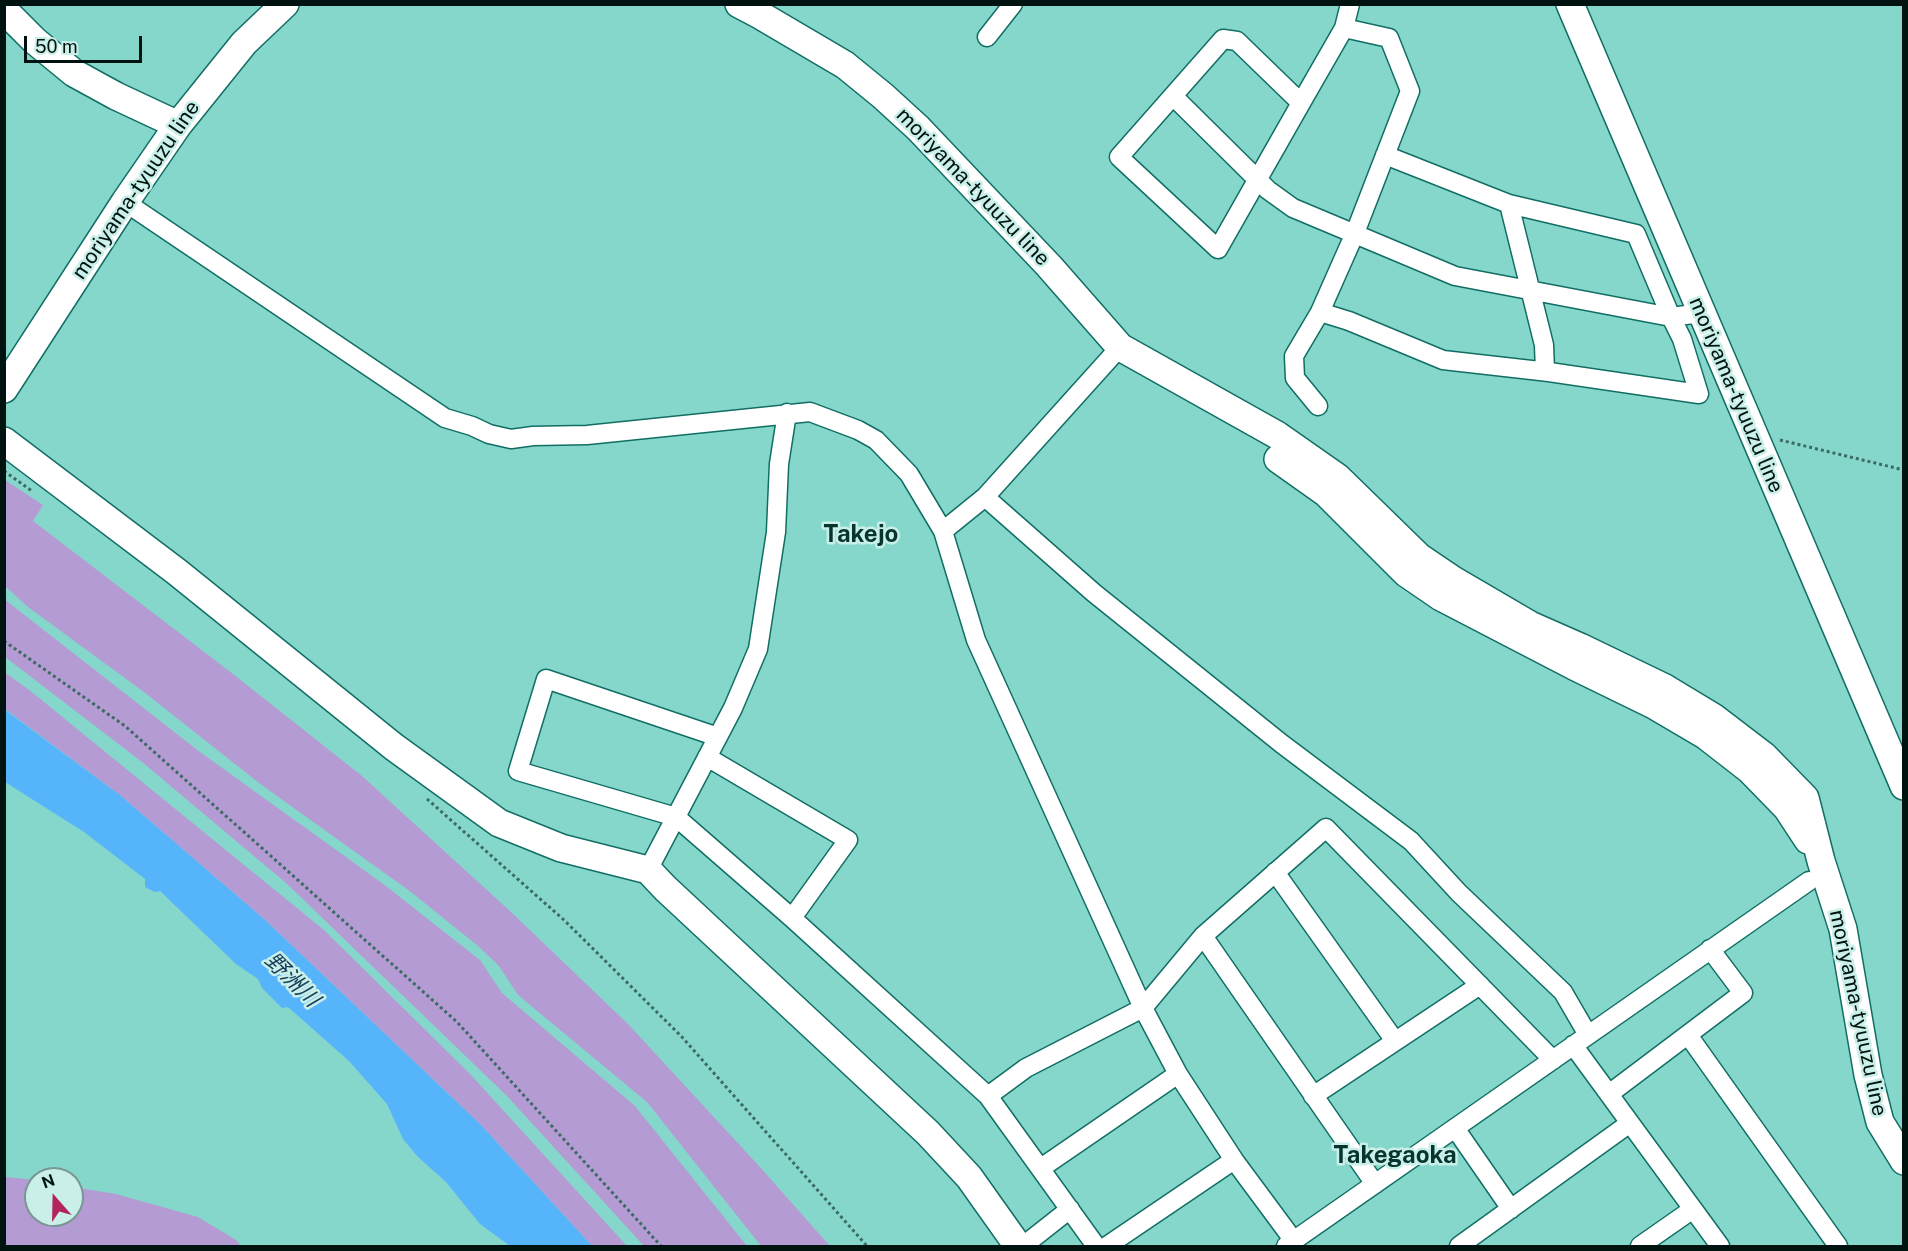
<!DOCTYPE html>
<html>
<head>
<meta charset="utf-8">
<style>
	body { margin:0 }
	#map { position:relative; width:1908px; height:1251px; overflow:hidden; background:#85d7cb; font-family:"Public Sans",sans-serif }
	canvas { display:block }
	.frame { position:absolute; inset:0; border:6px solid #001310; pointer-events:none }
	.north { position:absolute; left:24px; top:1167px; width:60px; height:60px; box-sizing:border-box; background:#c9efe8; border:2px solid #799792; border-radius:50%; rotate:340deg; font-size:16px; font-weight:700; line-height:24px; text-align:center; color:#001310 }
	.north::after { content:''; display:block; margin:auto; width:21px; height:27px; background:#b2245b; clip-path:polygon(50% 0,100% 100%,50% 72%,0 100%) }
	.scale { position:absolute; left:24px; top:36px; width:118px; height:27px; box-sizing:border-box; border:3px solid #001310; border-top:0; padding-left:8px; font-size:18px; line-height:21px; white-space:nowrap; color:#001310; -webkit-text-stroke:4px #c9efe8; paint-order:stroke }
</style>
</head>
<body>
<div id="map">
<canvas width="1908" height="1251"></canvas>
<div class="frame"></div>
<div class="north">N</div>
<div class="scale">50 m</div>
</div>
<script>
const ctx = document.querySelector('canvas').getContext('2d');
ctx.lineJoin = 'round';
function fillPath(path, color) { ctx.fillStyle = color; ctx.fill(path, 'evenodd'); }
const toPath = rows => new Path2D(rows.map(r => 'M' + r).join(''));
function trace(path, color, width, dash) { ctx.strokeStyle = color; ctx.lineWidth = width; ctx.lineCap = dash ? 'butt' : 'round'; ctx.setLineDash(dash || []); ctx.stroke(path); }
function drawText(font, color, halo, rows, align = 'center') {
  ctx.font = font + ' "Public Sans","Noto Sans JP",sans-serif'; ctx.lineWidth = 5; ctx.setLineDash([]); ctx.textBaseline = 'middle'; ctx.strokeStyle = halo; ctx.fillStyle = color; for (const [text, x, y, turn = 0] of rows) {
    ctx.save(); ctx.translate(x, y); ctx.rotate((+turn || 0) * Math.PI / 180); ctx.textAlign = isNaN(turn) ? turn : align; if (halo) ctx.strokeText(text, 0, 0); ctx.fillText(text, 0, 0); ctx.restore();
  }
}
const green = toPath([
	[5,480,43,505,33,521,233,674,362,776,511,912,628,1024,759,1166,830,1246,761,1246,647,1102,518,995,499,966,478,946,411,892,259,783,144,692,28,607,5,586],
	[4,599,200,752,382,883,480,960,502,993,635,1106,747,1246,644,1246,507,1096,286,883,142,762,5,657],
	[4,672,28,689,324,930,471,1075,627,1246,592,1246,480,1124,265,920,121,796,5,709],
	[5,1177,36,1180,36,1215,72,1215,72,1187,116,1194,198,1217,236,1240,241,1246,5,1246]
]);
const water = toPath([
	[4,709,121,796,265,920,480,1124,592,1246,510,1246,480,1224,446,1182,417,1156,403,1139,387,1104,349,1061,288,1007,282,1008,262,988,258,979,236,964,160,891,155,892,145,887,145,879,84,832,5,782]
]);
const path = toPath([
	[1780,440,1904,470],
	[4,471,32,491],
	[4,641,125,726,457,1022,661,1246],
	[427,799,564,920,681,1036,867,1246]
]);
const street = toPath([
	[987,37,1013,4],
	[1173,96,1268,190,1293,208,1455,276,1671,317,1701,313],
	[1301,103,1237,41,1223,39,1119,157,1218,249,1301,103,1344,28,1350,4],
	[125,202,445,418,472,426,489,434,511,439,533,436,587,435,810,412,858,430,876,440,909,474,943,531,976,640,1143,1008,1178,1074,1234,1160,1294,1241],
	[1509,204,1544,345,1545,371],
	[1320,312,1349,321,1443,360,1549,372,1699,394,1682,339,1671,317,1636,234,1509,204,1385,155],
	[1318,406,1295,378,1294,356,1320,312,1355,233,1410,91,1389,38,1344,28],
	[985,497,1094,593,1282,744,1411,841,1459,893,1563,992,1588,1035],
	[943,531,985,497,1120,347],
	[718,737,546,679,518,771,676,817,792,918,988,1096,1096,1246],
	[707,757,848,840,792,918],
	[648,870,733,708,758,649,776,532,779,464,787,413],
	[1275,872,1395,1041],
	[1203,936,1375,1184],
	[1688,1035,1838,1246],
	[1573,1045,1720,1246],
	[1609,1094,1743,993,1710,949],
	[988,1096,1026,1068,1143,1008,1203,936,1326,828,1553,1060],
	[1313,1096,1480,985],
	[1455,1128,1511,1209],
	[1041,1168,1178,1074],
	[1023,1246,1070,1209],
	[1107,1246,1234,1160],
	[1286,1246,1809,881],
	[1459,1246,1630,1123],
	[1640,1246,1693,1209]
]);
const secondary = toPath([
	[739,4,760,15,845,65,883,96,918,128,1049,266,1120,347,1277,435,1337,477,1419,557,1453,580,1530,625,1580,647,1665,688,1713,717,1764,756,1805,798,1821,861,1843,929,1868,1075,1880,1122,1904,1161],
	[1570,4,1904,786],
	[4,10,35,41,74,73,116,96,178,125],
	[4,389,125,202,178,125,244,43,285,4],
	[4,441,177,572,394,747,499,823,561,848,648,870,665,888,928,1133,969,1177,1018,1246],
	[1278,459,1326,493,1406,573,1441,597,1574,666,1654,705,1705,735,1750,770,1787,808,1808,840]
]);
const streetNames = [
	["moriyama-tyuuzu line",973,187,46],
	["moriyama-tyuuzu line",136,190,-56],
	["moriyama-tyuuzu line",1736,395,67],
	["moriyama-tyuuzu line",1858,1013,78]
];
const waterNames = [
	["野洲川",292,980,45]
];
const quarterNames = [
	["Takejo",861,535],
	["Takegaoka",1395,1156]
];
fillPath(green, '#b49bd4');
fillPath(water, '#56b4fb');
trace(street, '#116e64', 21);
trace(secondary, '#116e64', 30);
trace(path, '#3c6b64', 3, [3, 3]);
trace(street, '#fff', 18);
trace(secondary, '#fff', 27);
drawText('21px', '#001310', '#c9efe8', streetNames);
drawText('italic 22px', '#183f5b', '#c9efe8', waterNames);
drawText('bold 24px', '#063530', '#c9efe8', quarterNames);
</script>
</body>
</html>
